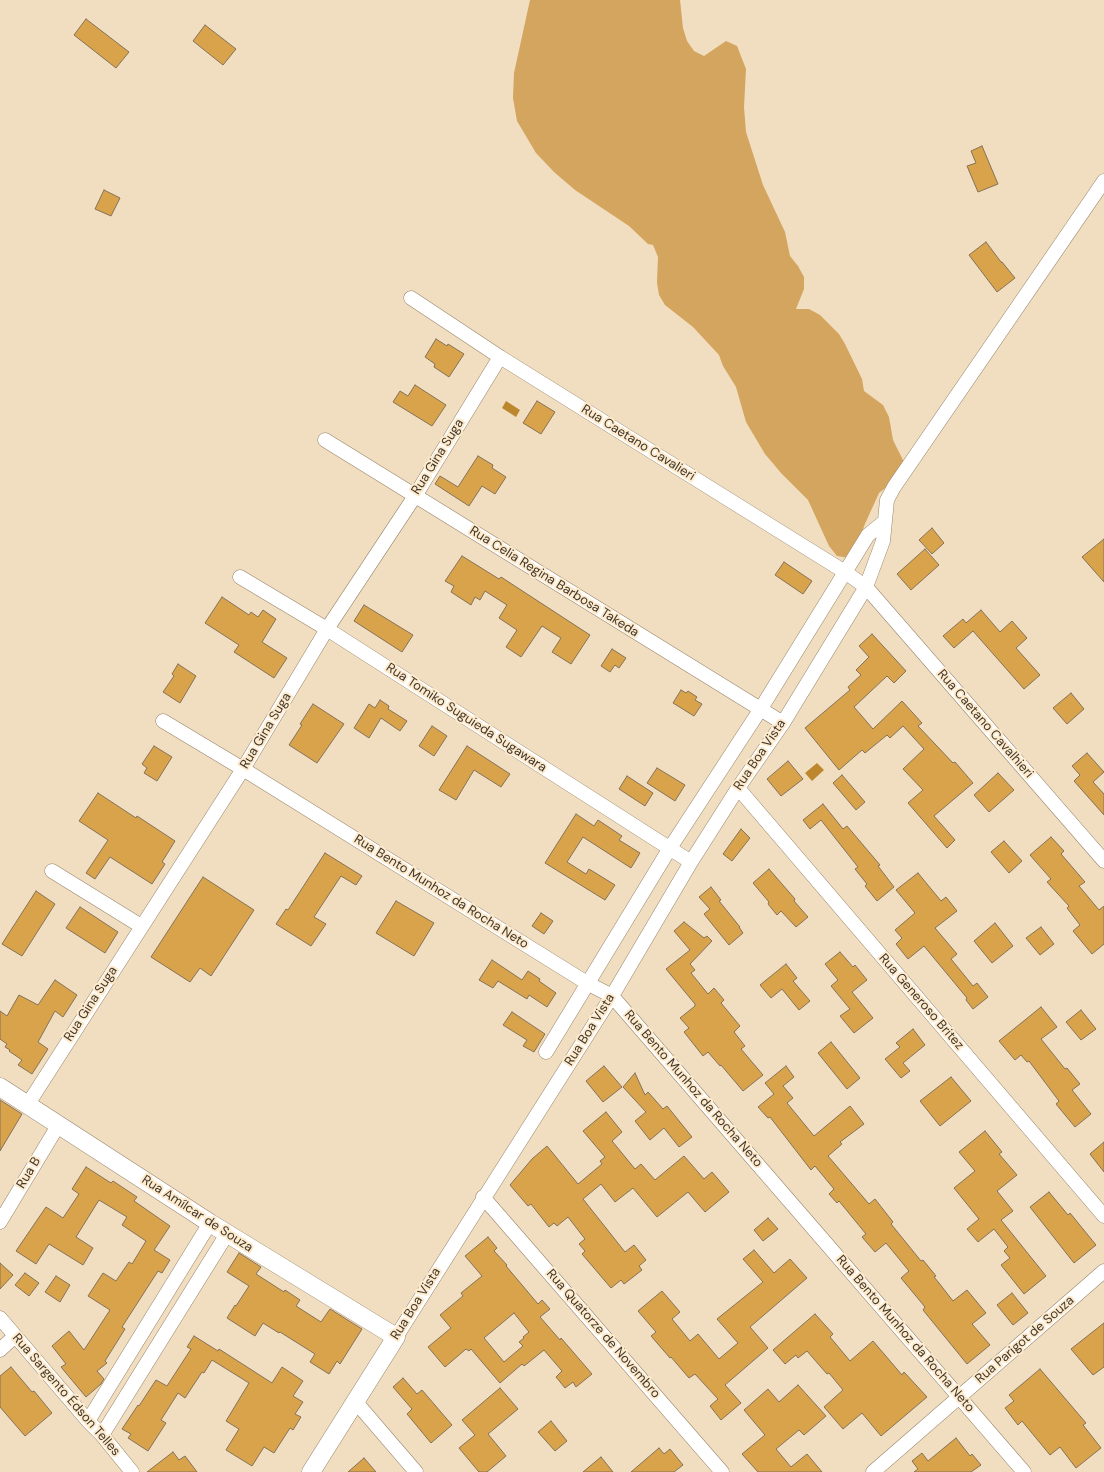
<!DOCTYPE html>
<html>
<head>
<meta charset="utf-8">
<style>
	body { margin:0 }
	canvas { display:block; background:#f1ddc0 }
</style>
</head>
<body>
<canvas width="1104" height="1472"></canvas>
<script>
const ctx = document.querySelector('canvas').getContext('2d');
ctx.lineJoin = 'round';
function fillPath(path, color) { ctx.fillStyle = color; ctx.fill(path, 'evenodd'); }
const toPath = rows => new Path2D(rows.map(r => 'M' + r).join(''));
function trace(path, color, width, dash) { ctx.strokeStyle = color; ctx.lineWidth = width; ctx.lineCap = dash ? 'butt' : 'round'; ctx.setLineDash(dash || []); ctx.stroke(path); }
function drawText(font, color, halo, rows, align = 'center') {
  ctx.font = font + ' "DM Sans",sans-serif'; ctx.lineWidth = 4; ctx.setLineDash([]); ctx.textBaseline = 'middle'; ctx.strokeStyle = halo; ctx.fillStyle = color; for (const [text, x, y, turn = 0] of rows) {
    ctx.save(); ctx.translate(x, y); ctx.rotate((+turn || 0) * Math.PI / 180); ctx.textAlign = isNaN(turn) ? turn : align; if (halo) ctx.strokeText(text, 0, 0); ctx.fillText(text, 0, 0); ctx.restore();
  }
}
const green = toPath([
	[530,0,680,0,683,28,687,41,694,51,704,56,726,41,737,46,746,69,744,107,746,132,763,185,785,232,790,256,798,266,804,277,804,289,796,309,809,309,820,315,839,334,845,344,862,379,864,391,883,405,889,417,893,440,904,462,889,485,879,493,864,526,858,549,849,558,837,556,829,546,808,500,781,473,765,454,746,422,736,387,723,366,719,355,693,327,665,305,659,295,657,283,658,257,653,245,648,244,629,226,575,190,554,172,536,153,517,121,513,98,514,73]
]);
const water = toPath([
	[506,401,520,410,516,417,502,408],
	[817,763,824,770,812,781,805,773]
]);
const building = toPath([
	[86,19,129,52,116,68,74,35,86,19],
	[205,25,236,49,223,65,193,41,205,25],
	[982,146,998,184,978,192,967,166,976,163,971,151,982,146],
	[104,190,120,198,111,216,95,209,104,190],
	[986,242,1001,262,1002,262,1015,278,997,292,969,255,986,242],
	[436,339,447,346,448,344,464,354,449,377,434,367,435,364,425,357,436,339],
	[415,385,446,405,432,426,393,402,400,391,408,396,415,385],
	[537,401,555,412,541,434,523,423,537,401],
	[478,456,493,465,492,468,506,477,495,494,482,486,469,506,435,484,440,476,458,487,478,456],
	[932,528,944,543,932,554,919,540,932,528],
	[1104,539,1104,582,1082,557,1104,539],
	[925,549,939,565,911,590,897,574,925,549],
	[462,556,499,579,501,577,590,635,571,664,552,652,561,638,542,626,521,657,506,647,517,630,499,618,507,605,485,591,480,600,475,597,471,605,451,592,454,586,445,581,462,556],
	[784,562,812,581,803,594,775,575,784,562],
	[222,597,249,615,251,612,258,617,263,610,276,619,262,642,287,658,274,678,234,652,239,645,205,623,222,597],
	[364,605,413,635,402,652,354,621,364,605],
	[981,610,1000,632,1012,621,1027,638,1016,648,1040,675,1024,689,973,631,954,648,943,636,963,619,966,623,981,610],
	[872,634,906,671,894,683,887,676,854,707,873,729,902,701,922,723,918,726,953,763,955,762,973,783,934,816,955,840,947,848,908,803,923,790,903,769,924,749,903,726,890,738,887,735,865,753,862,750,839,770,805,728,850,690,848,687,861,675,856,670,869,657,859,646,872,634],
	[612,649,626,658,619,668,615,665,610,672,601,666,612,649],
	[178,664,196,676,180,703,163,692,174,676,172,674,178,664],
	[681,690,686,693,688,691,697,697,695,700,702,704,694,716,673,703,681,690],
	[1071,693,1084,709,1067,724,1053,708,1071,693],
	[380,700,389,706,388,709,407,721,400,731,381,718,369,738,354,728,369,704,375,708,380,700],
	[313,704,344,724,317,763,289,745,302,725,300,724,313,704],
	[432,726,447,736,434,756,419,746,432,726],
	[154,746,172,757,157,781,144,773,147,768,142,764,154,746],
	[467,746,510,774,501,787,474,770,456,800,439,790,467,746],
	[1087,753,1104,772,1093,782,1104,794,1104,815,1074,781,1080,775,1072,766,1087,753],
	[788,761,803,779,781,796,767,779,788,761],
	[657,768,685,785,675,801,647,783,657,768],
	[998,773,1014,790,989,812,974,795,998,773],
	[842,775,865,802,856,810,833,783,842,775],
	[627,776,653,793,645,806,619,789,627,776],
	[98,793,136,818,137,816,175,841,162,862,165,864,152,884,110,857,95,879,86,873,108,840,79,821,98,793],
	[823,804,843,829,847,826,880,865,878,866,894,887,877,901,865,886,867,884,855,869,858,867,821,820,810,829,803,820,823,804],
	[576,814,594,826,598,820,622,836,619,840,640,853,631,868,583,837,567,862,586,874,589,869,615,885,605,900,545,863,576,814],
	[741,829,750,838,732,861,723,854,741,829],
	[1051,837,1064,851,1061,854,1085,882,1079,886,1099,910,1104,906,1104,944,1092,954,1073,931,1080,925,1067,908,1069,906,1047,882,1051,879,1030,855,1051,837],
	[1004,841,1022,861,1009,873,991,852,1004,841],
	[325,853,362,876,356,885,341,876,314,917,326,924,311,946,276,924,286,909,288,910,325,853],
	[769,869,795,899,794,901,808,917,796,927,781,911,777,915,768,904,769,902,753,883,769,869],
	[918,873,941,901,946,897,957,911,935,928,957,954,951,959,973,986,977,983,988,997,973,1009,966,1000,967,998,924,946,908,959,896,944,902,938,895,930,915,913,896,890,918,873],
	[203,877,254,910,211,976,200,968,190,982,151,957,203,877],
	[711,887,721,900,719,901,740,927,739,927,743,933,729,945,704,914,710,909,699,897,711,887],
	[36,891,55,904,22,956,2,944,36,891],
	[396,901,434,923,414,956,376,933,396,901],
	[80,907,118,932,105,953,66,928,80,907],
	[541,913,553,921,544,934,532,926,541,913],
	[684,922,704,938,707,936,712,941,690,964,695,970,691,973,708,994,714,988,724,1000,721,1003,740,1026,734,1032,745,1046,741,1049,763,1075,743,1091,721,1065,720,1066,708,1052,703,1056,684,1032,689,1028,680,1018,695,1006,695,1004,666,969,690,950,674,931,684,922],
	[995,923,1013,946,992,963,974,941,995,923],
	[1041,927,1054,944,1040,955,1026,938,1041,927],
	[840,952,853,967,855,965,867,980,852,992,873,1018,854,1033,840,1016,850,1009,831,986,838,980,825,964,840,952],
	[492,960,522,980,528,971,540,979,539,981,556,993,547,1007,529,995,527,999,498,981,493,988,479,980,492,960],
	[786,964,797,978,793,981,810,1001,799,1010,782,989,771,998,760,985,786,964],
	[55,980,77,995,63,1017,55,1011,38,1042,48,1049,32,1074,18,1065,22,1060,9,1051,10,1050,5,1047,7,1044,0,1039,0,1011,7,1016,19,995,38,1005,55,980],
	[1041,1007,1057,1027,1041,1039,1065,1069,1067,1068,1080,1084,1072,1090,1091,1114,1075,1127,1056,1104,1059,1101,1029,1061,1027,1062,1021,1055,1015,1060,999,1041,1041,1007],
	[1081,1010,1096,1029,1081,1040,1066,1022,1081,1010],
	[512,1012,545,1034,534,1052,523,1046,527,1040,503,1025,512,1012],
	[913,1029,925,1045,903,1063,910,1071,901,1078,885,1059,900,1047,896,1043,913,1029],
	[831,1042,860,1078,847,1089,818,1053,831,1042],
	[604,1066,622,1087,603,1102,586,1081,604,1066],
	[786,1066,794,1077,783,1086,793,1098,787,1103,814,1136,850,1106,864,1124,840,1142,842,1144,828,1156,869,1204,875,1199,893,1222,891,1224,921,1261,923,1260,936,1276,934,1277,939,1283,953,1301,967,1290,986,1313,972,1324,990,1345,967,1364,923,1310,925,1307,901,1278,909,1271,886,1243,875,1252,862,1237,866,1234,839,1201,837,1203,829,1194,834,1189,815,1166,811,1170,770,1117,768,1118,758,1107,774,1094,765,1083,786,1066],
	[635,1073,645,1095,648,1092,663,1109,667,1106,692,1137,679,1147,664,1128,650,1140,635,1121,646,1112,623,1087,635,1073],
	[951,1077,971,1101,940,1126,920,1101,951,1077],
	[0,1100,22,1114,0,1151,0,1100],
	[606,1112,622,1132,612,1141,635,1169,641,1164,655,1180,684,1156,704,1179,712,1172,729,1192,705,1212,688,1192,657,1217,633,1188,615,1202,601,1184,583,1199,625,1252,634,1245,646,1260,639,1266,642,1270,624,1284,621,1280,611,1288,582,1254,585,1251,579,1244,585,1239,568,1217,557,1226,554,1223,549,1227,531,1204,528,1206,510,1185,532,1159,547,1146,578,1184,602,1164,600,1161,605,1157,583,1131,606,1112],
	[985,1131,1002,1152,999,1154,1017,1175,997,1191,1013,1211,1001,1220,1046,1276,1024,1294,1001,1265,1010,1258,1004,1251,1008,1247,994,1229,978,1242,967,1229,979,1219,954,1188,975,1171,959,1152,985,1131],
	[1104,1142,1104,1172,1090,1154,1104,1142],
	[86,1167,111,1183,113,1181,137,1197,134,1201,170,1226,154,1250,170,1260,162,1273,158,1271,122,1327,125,1329,105,1361,107,1363,97,1371,104,1379,101,1384,86,1397,61,1367,66,1364,52,1346,69,1331,84,1350,110,1310,88,1296,103,1273,116,1281,129,1262,132,1264,146,1241,122,1225,127,1217,99,1200,76,1237,93,1248,83,1265,49,1244,36,1264,16,1251,46,1207,63,1218,79,1194,72,1189,86,1167],
	[1049,1192,1068,1215,1070,1213,1096,1245,1074,1263,1030,1207,1049,1192],
	[768,1218,778,1229,763,1241,754,1230,768,1218],
	[488,1237,497,1248,494,1251,507,1265,506,1266,538,1304,542,1300,550,1309,540,1317,560,1340,561,1338,592,1374,576,1387,573,1382,565,1388,556,1377,562,1371,544,1350,524,1366,522,1364,500,1383,471,1349,469,1351,466,1349,445,1367,428,1347,451,1328,440,1315,463,1296,461,1293,482,1276,465,1256,488,1237],
	[514,1313,529,1332,523,1337,524,1338,519,1342,523,1346,504,1362,484,1338,514,1313],
	[754,1250,774,1273,790,1259,807,1278,750,1327,768,1348,725,1385,741,1403,721,1420,710,1406,718,1399,695,1374,689,1378,671,1357,670,1358,651,1336,656,1332,638,1311,662,1291,680,1312,672,1319,690,1341,698,1334,719,1359,738,1343,717,1319,763,1282,743,1259,754,1250],
	[239,1253,261,1267,256,1274,284,1292,285,1290,300,1300,296,1306,321,1322,330,1309,362,1329,340,1364,337,1361,329,1374,310,1362,315,1354,280,1332,279,1333,263,1323,255,1336,227,1318,235,1305,236,1306,249,1286,227,1272,239,1253],
	[0,1263,13,1275,0,1289,0,1263],
	[25,1273,39,1283,29,1296,15,1285,25,1273],
	[56,1276,70,1285,60,1302,45,1292,56,1276],
	[1012,1293,1028,1313,1013,1325,997,1305,1012,1293],
	[815,1314,833,1334,830,1337,850,1361,873,1341,902,1375,904,1372,927,1397,881,1436,862,1413,843,1429,824,1407,843,1390,829,1373,827,1374,807,1351,798,1358,796,1355,785,1364,773,1350,815,1314],
	[1104,1323,1104,1367,1093,1375,1071,1349,1104,1323],
	[194,1336,218,1351,219,1349,272,1383,282,1367,303,1381,293,1396,303,1402,295,1414,301,1417,293,1430,290,1428,274,1453,264,1447,252,1466,226,1450,239,1429,226,1421,249,1383,212,1360,204,1373,202,1372,185,1398,178,1393,161,1420,166,1423,148,1451,128,1438,131,1434,122,1429,138,1405,139,1406,156,1380,167,1386,191,1349,187,1347,194,1336],
	[11,1367,32,1392,34,1391,52,1413,25,1436,0,1407,0,1376,11,1367],
	[1040,1369,1086,1423,1083,1425,1101,1448,1076,1468,1060,1447,1050,1455,1022,1421,1018,1425,1005,1408,1014,1401,1009,1395,1040,1369],
	[403,1378,417,1394,422,1390,452,1425,431,1443,407,1414,412,1409,393,1387,403,1378],
	[798,1385,826,1416,804,1435,799,1430,776,1449,791,1467,807,1454,822,1472,758,1472,742,1454,765,1435,744,1410,768,1389,779,1402,798,1385],
	[500,1388,518,1409,488,1434,506,1456,487,1472,479,1472,459,1448,475,1435,462,1420,500,1388],
	[551,1421,567,1441,555,1451,538,1432,551,1421],
	[956,1438,970,1456,972,1454,981,1465,971,1472,914,1472,918,1469,912,1461,922,1453,928,1461,956,1438],
	[659,1448,664,1454,670,1449,683,1465,674,1472,631,1472,659,1448],
	[173,1452,179,1460,185,1456,197,1472,147,1472,173,1452],
	[601,1457,613,1472,583,1472,601,1457],
	[364,1458,376,1472,348,1472,364,1458]
]);
const minor = toPath([
	[411,298,500,357,845,572,866,587,1104,861],
	[325,440,783,723],
	[240,577,327,629,691,862],
	[163,721,243,769,587,983,612,996,1024,1472],
	[738,788,1104,1216],
	[52,871,141,926],
	[546,1052,670,848,760,710,868,535,884,522],
	[28,1104,243,769,327,629,415,496,500,357],
	[483,1197,722,1472],
	[0,1222,59,1124],
	[0,1318,88,1421,102,1435,132,1472],
	[396,1337,612,996,691,862,738,788,783,723,866,587,883,541,887,500,894,487,1104,181],
	[0,1350,15,1336],
	[355,1401,416,1472],
	[88,1421,210,1223],
	[102,1435,227,1234],
	[873,1472,1104,1271]
]);
const tertiary = toPath([
	[0,1087,210,1223,396,1337,311,1472]
]);
const streetNames = [
	["Rua Caetano Cavalieri",638,443,32],
	["Rua Gina Suga",438,457,-58],
	["Rua Celia Regina Barbosa Takeda",554,582,32],
	["Rua Tomiko Suguieda Sugawara",466,718,33],
	["Rua Caetano Cavalhieri",985,724,49],
	["Rua Gina Suga",266,731,-59],
	["Rua Boa Vista",760,755,-56],
	["Rua Bento Munhoz da Rocha Neto",441,892,32],
	["Rua Generoso Britez",921,1002,49],
	["Rua Gina Suga",91,1004,-57],
	["Rua Boa Vista",590,1030,-58],
	["Rua Bento Munhoz da Rocha Neto",693,1089,49],
	["Rua B",29,1173,-59],
	["Rua Amílcar de Souza",197,1214,33],
	["Rua Boa Vista",416,1304,-58],
	["Rua Quatorze de Novembro",603,1334,49],
	["Rua Bento Munhoz da Rocha Neto",905,1334,49],
	["Rua Parigot de Souza",1025,1340,-41],
	["Rua Sargento Édson Telles",66,1395,49]
];
fillPath(green, '#d3a55e');
fillPath(water, '#bd882d');
fillPath(building, '#d9a34b');
trace(building, '#847258', 1);
trace(minor, '#97856a', 15);
trace(tertiary, '#97856a', 19);
trace(minor, '#fff', 14);
trace(tertiary, '#fff', 18);
drawText('13px', '#3f372b', '#feeacd', streetNames);
</script>
</body>
</html>
